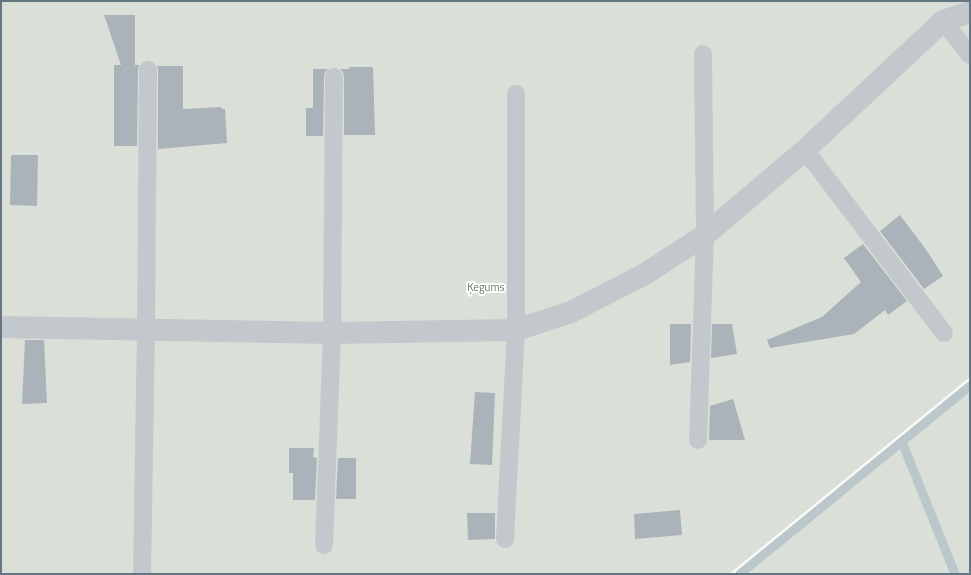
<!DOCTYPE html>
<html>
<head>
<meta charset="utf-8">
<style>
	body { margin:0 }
	#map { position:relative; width:971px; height:575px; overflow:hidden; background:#fafaf8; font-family:"Titillium Web",sans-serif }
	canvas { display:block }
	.frame { position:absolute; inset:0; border:2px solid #657683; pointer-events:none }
</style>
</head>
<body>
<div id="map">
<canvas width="971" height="575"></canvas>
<div class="frame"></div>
</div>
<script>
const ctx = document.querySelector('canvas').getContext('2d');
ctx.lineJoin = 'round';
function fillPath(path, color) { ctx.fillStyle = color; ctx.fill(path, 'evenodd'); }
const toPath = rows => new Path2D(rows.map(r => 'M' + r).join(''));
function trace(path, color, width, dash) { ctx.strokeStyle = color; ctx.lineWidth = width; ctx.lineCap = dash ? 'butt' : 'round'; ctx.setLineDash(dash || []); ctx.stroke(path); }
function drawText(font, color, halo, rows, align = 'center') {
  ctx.font = font + ' "Titillium Web",sans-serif'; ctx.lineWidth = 4; ctx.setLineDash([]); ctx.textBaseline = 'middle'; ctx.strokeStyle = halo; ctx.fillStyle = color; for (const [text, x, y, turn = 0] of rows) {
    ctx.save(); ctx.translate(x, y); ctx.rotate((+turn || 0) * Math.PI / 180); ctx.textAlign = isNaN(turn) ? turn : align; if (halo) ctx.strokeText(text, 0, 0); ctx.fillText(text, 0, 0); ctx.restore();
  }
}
const green = toPath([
	[1,1,970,1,970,377,729,574,1,574],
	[970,386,970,574,740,574,902,442]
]);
const stream = toPath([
	[902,442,955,574],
	[740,574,970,386]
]);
const building = toPath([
	[104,15,135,15,135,65,139,65,138,70,137,146,114,146,114,65,121,65],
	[157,66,183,66,183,109,221,107,222,109,225,109,227,143,158,149,158,70],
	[349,67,373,67,375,135,344,135,344,77,343,72,340,69,349,69],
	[313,69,328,69,325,72,324,77,323,136,306,136,306,108,313,108],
	[11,155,38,155,37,206,10,205],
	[900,215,927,251,943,276,924,289,880,231],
	[863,244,907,301,888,315,885,310,854,334,770,348,767,340,822,317,861,282,844,258],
	[670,324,691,324,690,362,670,365],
	[712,324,732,324,737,354,711,358],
	[25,340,44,340,47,403,22,404],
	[475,392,495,393,492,465,470,464],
	[733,399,745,440,709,440,710,406],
	[289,448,314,448,313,457,317,458,315,500,293,500,293,473,289,473],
	[338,458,356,458,356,499,336,499],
	[680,510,682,535,635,539,634,514],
	[467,513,495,513,495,539,468,540]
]);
const service = toPath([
	[943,21,970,55],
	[805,150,944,333],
	[698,440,705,235,703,54],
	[505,539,516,330,516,94],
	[324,545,332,333,334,77],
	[142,574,146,329,148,70]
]);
const minor = toPath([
	[1,327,332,333,516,330,571,312,645,274,705,235,805,150,943,21,970,12]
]);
const parkNames = [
	["Ķegums",486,288]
];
fillPath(green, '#dadfd7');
trace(stream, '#bbc7cb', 9);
fillPath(building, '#aab3b9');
trace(service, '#c3c8cc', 18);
trace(minor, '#c3c8cc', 22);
drawText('11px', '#687a64', '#fff', parkNames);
</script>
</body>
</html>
